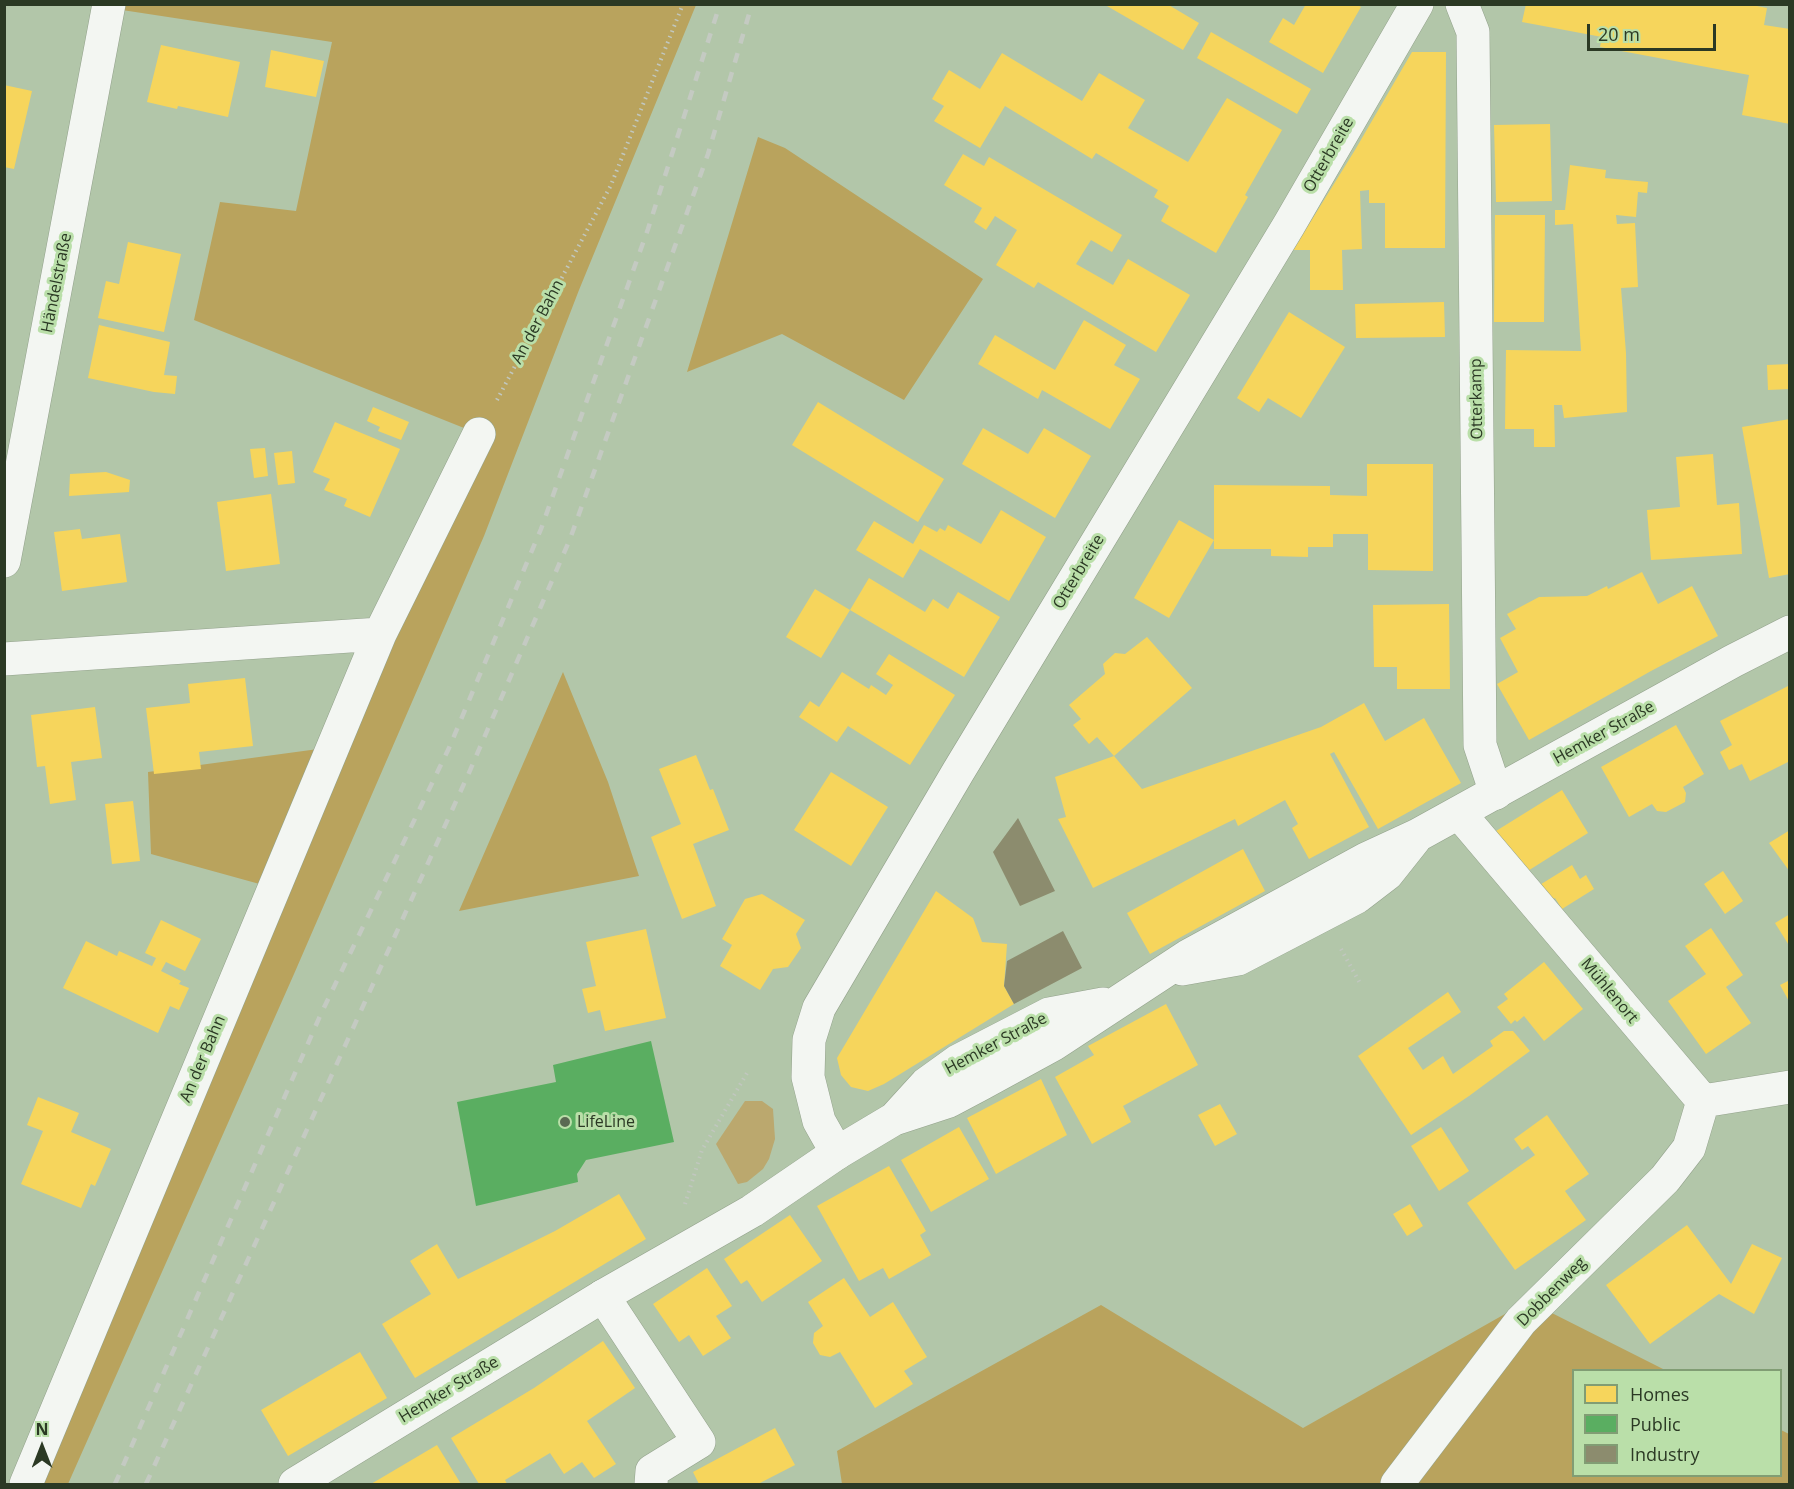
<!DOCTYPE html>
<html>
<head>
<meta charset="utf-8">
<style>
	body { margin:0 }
	#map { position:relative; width:1794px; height:1489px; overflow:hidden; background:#b2c6a9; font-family:"Open Sans",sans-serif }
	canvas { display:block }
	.frame { position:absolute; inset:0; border:6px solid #2b3924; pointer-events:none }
	.legend { position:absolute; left:1572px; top:1369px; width:210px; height:108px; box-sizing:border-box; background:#badfa9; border:2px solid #819d74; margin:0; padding:8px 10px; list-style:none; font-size:18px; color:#2b3924 }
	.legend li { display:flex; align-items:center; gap:12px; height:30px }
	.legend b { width:30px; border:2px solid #819d74 }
	.north { position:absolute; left:12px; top:1417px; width:60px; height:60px; -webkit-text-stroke:4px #badfa9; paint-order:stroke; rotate:0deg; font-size:16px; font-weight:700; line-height:24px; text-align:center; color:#2b3924 }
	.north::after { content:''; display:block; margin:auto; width:21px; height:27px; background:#2b3924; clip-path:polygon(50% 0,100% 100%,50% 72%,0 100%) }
	.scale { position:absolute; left:1587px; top:24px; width:129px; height:27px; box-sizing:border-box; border:3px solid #2b3924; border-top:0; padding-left:8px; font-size:18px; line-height:21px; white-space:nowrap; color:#2b3924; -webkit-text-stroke:4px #badfa9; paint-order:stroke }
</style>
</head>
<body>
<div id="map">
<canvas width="1794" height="1489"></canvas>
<div class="frame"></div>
<ul class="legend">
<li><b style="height:16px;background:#f6d55c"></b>Homes</li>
<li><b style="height:16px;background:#5aae61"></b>Public</li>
<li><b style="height:16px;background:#8c8c6e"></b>Industry</li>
</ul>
<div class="north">N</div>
<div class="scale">20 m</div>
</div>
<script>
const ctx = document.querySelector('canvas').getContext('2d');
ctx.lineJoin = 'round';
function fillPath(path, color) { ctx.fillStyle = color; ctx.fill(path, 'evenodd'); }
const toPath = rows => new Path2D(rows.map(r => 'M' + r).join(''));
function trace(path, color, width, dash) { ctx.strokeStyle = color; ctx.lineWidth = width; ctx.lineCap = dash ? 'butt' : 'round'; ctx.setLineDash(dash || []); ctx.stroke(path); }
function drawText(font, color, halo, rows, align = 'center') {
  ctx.font = font + ' "Open Sans",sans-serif'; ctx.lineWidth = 6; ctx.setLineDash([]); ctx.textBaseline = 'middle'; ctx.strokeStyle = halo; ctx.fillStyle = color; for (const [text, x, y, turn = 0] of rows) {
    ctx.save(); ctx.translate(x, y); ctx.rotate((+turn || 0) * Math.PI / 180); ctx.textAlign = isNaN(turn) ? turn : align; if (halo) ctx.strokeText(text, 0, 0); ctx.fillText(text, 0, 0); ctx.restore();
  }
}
const green = toPath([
	[745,1101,762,1101,773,1109,775,1139,769,1159,763,1169,747,1182,738,1184,716,1144]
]);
const forest = toPath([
	[109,5,696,5,579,290,484,536,294,974,68,1484,26,1484,274,888,151,854,148,772,333,747,479,434,194,320,220,202,296,211,332,42,109,8],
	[758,137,785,148,983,279,904,400,782,334,687,372],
	[563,672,608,782,639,876,459,911],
	[1528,1301,1665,1370,1574,1370,1574,1476,1780,1476,1781,1430,1789,1434,1790,1484,842,1484,837,1451,1101,1305,1303,1428]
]);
const homes = toPath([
	[1108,4,1167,4,1199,23,1183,50,1107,6],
	[1306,4,1356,4,1361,7,1323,73,1269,42,1283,18,1294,25],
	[1526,4,1747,4,1767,8,1764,25,1790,29,1790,124,1742,115,1749,75,1600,47,1602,37,1522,22],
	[1211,32,1311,89,1297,114,1197,58],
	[161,45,240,62,228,117,178,106,177,109,147,102],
	[271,50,324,61,316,97,265,87],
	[1412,52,1446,52,1445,248,1385,248,1385,203,1369,203,1369,190,1360,191,1362,249,1342,250,1343,290,1310,290,1310,250,1293,250,1355,150],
	[1002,53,1082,101,1099,73,1145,100,1128,128,1188,162,1227,98,1282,130,1245,195,1248,197,1216,253,1161,221,1169,206,1154,197,1158,190,1096,153,1092,159,1005,106,980,148,934,121,944,106,932,99,949,70,980,89],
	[4,85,32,91,14,169,4,167],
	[1550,124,1552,201,1496,202,1494,125],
	[963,154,984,166,989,157,1122,235,1112,252,1091,240,1076,264,1113,285,1128,259,1190,295,1156,352,1038,282,1034,288,996,265,1017,230,995,216,986,230,974,222,982,208,944,185],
	[1570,165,1606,170,1605,178,1648,182,1647,193,1638,192,1636,217,1616,215,1617,224,1635,223,1638,287,1621,288,1626,353,1627,412,1564,418,1562,405,1554,405,1555,447,1534,447,1534,429,1505,429,1506,350,1581,351,1573,224,1555,225,1555,210,1565,210],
	[1495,215,1545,215,1544,322,1494,322],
	[128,242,181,254,164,332,98,318,106,281,119,284],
	[1444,302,1445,337,1356,338,1355,304],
	[1289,312,1345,347,1301,418,1268,398,1259,412,1237,398],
	[1084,320,1126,345,1114,365,1140,379,1110,429,1042,390,1038,399,978,364,995,335,1055,370],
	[99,325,170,342,164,375,177,376,175,394,154,392,88,378],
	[1790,364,1790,389,1768,390,1767,365],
	[818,402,944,479,918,522,792,445],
	[373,407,409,422,401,440,378,431,380,427,367,421],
	[1790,419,1790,574,1769,578,1742,427],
	[335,422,400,449,370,517,344,506,347,499,324,490,330,479,313,472],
	[983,428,1028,454,1044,428,1091,456,1055,518,962,464],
	[265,448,268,476,254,478,250,449],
	[292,451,295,483,278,485,274,453],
	[1713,454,1717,505,1739,503,1742,554,1651,560,1647,510,1680,507,1676,457],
	[1367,464,1433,464,1433,571,1368,570,1368,534,1333,534,1333,547,1308,547,1308,557,1271,556,1271,549,1214,549,1214,540,1169,618,1134,598,1179,520,1214,540,1214,485,1330,486,1330,495,1367,496],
	[106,472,130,480,129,492,69,496,70,474],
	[271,494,280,564,226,571,217,502],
	[1001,510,1046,537,1009,601,920,549,903,578,856,550,874,521,913,544,924,525,937,532,940,528,945,531,948,525,981,544],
	[80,529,82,539,120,534,127,582,62,591,54,532],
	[1642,572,1658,604,1692,586,1718,636,1651,671,1529,740,1497,684,1518,672,1500,638,1516,629,1507,614,1539,597,1587,596,1607,586,1608,589],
	[869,578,925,612,933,599,948,609,958,592,1000,617,964,677,850,610],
	[815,589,850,610,821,658,786,637],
	[1449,604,1450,689,1397,689,1397,667,1374,667,1373,605],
	[1147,637,1192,688,1114,756,1097,737,1089,744,1073,725,1081,719,1069,705,1105,674,1103,664,1115,653,1125,654],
	[889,654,955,695,910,765,848,726,837,742,799,717,810,701,819,707,842,672,869,689,871,685,886,695,893,685,876,674],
	[245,678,253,746,199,752,201,769,154,774,146,708,190,703,188,684],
	[1790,685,1790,761,1750,781,1742,764,1729,770,1720,752,1732,745,1720,721],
	[1364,703,1385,741,1424,718,1461,783,1378,829,1334,752,1330,754,1369,827,1309,859,1292,828,1298,824,1285,800,1238,826,1235,819,1093,888,1058,819,1066,817,1055,777,1114,756,1142,789,1321,727],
	[95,707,102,758,71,762,76,800,50,804,45,766,37,767,31,715],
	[1676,725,1704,774,1683,787,1686,793,1685,802,1666,812,1657,811,1652,804,1629,817,1601,767],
	[696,755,710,790,713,789,729,830,693,844,716,906,682,919,651,837,681,824,659,769],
	[831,772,888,807,851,866,794,830],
	[1562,790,1588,833,1523,874,1496,831],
	[133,801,140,861,112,864,105,804],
	[1790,830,1790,872,1769,843],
	[1243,849,1265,891,1150,954,1127,913],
	[1572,865,1580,879,1586,875,1594,889,1562,909,1555,898,1548,902,1538,886],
	[1723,871,1743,901,1725,914,1704,884],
	[936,891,973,918,982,942,1007,944,1004,986,1014,1004,884,1084,868,1091,851,1087,841,1075,837,1058],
	[762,894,805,920,796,934,801,948,788,967,773,969,760,990,720,966,732,945,722,939,745,899],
	[1790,914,1790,947,1775,923],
	[161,920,201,939,185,971,166,962,161,971,181,981,179,984,189,988,179,1010,170,1006,158,1033,63,988,86,941,117,956,119,951,152,966,156,958,145,953],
	[1711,928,1743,975,1726,987,1751,1023,1706,1054,1668,1001,1706,974,1685,946],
	[646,929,666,1018,605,1031,600,1010,588,1013,582,989,596,986,586,942],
	[1544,962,1583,1009,1544,1041,1524,1016,1517,1022,1515,1020,1511,1024,1497,1007,1508,999,1504,994],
	[1790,980,1790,1003,1780,985],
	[1448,992,1461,1012,1408,1048,1423,1070,1443,1056,1453,1074,1493,1046,1490,1041,1504,1031,1513,1031,1530,1051,1469,1096,1411,1135,1358,1056],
	[1166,1004,1198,1065,1123,1106,1131,1122,1092,1144,1055,1077,1094,1055,1088,1046],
	[1041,1079,1067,1135,996,1174,967,1118],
	[38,1097,79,1113,71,1132,111,1149,95,1186,91,1184,81,1208,21,1184,43,1131,27,1125],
	[1220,1104,1237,1134,1215,1146,1198,1115],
	[1547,1115,1589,1174,1565,1191,1586,1220,1515,1270,1467,1203,1535,1155,1528,1146,1522,1150,1514,1139],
	[959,1127,989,1179,931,1212,901,1160],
	[1441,1127,1469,1171,1439,1191,1411,1146],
	[889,1166,926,1231,920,1235,931,1255,889,1279,883,1268,859,1281,817,1206],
	[619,1194,646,1239,415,1378,382,1324,431,1294,410,1261,437,1244,458,1279,555,1231],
	[1410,1204,1423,1226,1407,1236,1393,1214],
	[790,1215,822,1261,762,1302,747,1280,741,1284,724,1259],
	[1687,1225,1731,1284,1752,1244,1782,1258,1754,1314,1719,1294,1650,1344,1606,1285],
	[707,1268,732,1306,716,1316,731,1338,703,1356,689,1335,679,1342,653,1304],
	[844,1278,870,1317,893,1302,927,1357,904,1371,913,1384,875,1408,840,1352,830,1357,820,1355,813,1343,814,1333,823,1326,808,1302],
	[603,1341,635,1388,587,1421,616,1464,594,1478,582,1462,564,1474,550,1453,505,1480,507,1484,479,1484,451,1438,534,1388],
	[360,1352,387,1398,288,1456,261,1410],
	[775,1428,795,1465,758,1484,699,1484,693,1472],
	[437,1445,461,1484,371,1484]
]);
const public = toPath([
	[651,1041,674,1142,586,1160,577,1174,578,1182,476,1206,457,1102,556,1082,553,1065]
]);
const industry = toPath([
	[1018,818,1055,891,1020,906,993,852],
	[1063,931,1082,968,1014,1004,1004,986,1007,961]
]);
const path = toPath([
	[497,400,611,185,683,4],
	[1341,949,1361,985],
	[685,1204,702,1150,747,1073]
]);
const minor = toPath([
	[1462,4,1473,32,1480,745,1496,793],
	[4,561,109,4],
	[380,634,479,434],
	[4,659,380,634,26,1484],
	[1459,813,1703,1101],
	[1703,1101,1790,1087],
	[837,1153,819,1121,808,1077,809,1040,819,1008,958,772,1289,225,1417,4],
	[603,1296,699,1442,652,1471,651,1484],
	[1397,1484,1521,1321,1665,1179,1689,1148,1703,1101]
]);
const secondary = toPath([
	[1182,969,1238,959,1357,897,1387,874,1414,840],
	[895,1118,926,1084,958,1061,1049,1014,1103,1004],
	[295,1484,603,1296,752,1211,837,1153,894,1119,949,1101,981,1084,1054,1044,1188,956,1366,859,1418,835,1733,661,1790,632]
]);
const rail = toPath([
	[115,1484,320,1016,449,748,541,529,648,229,720,4],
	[146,1484,468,775,570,539,708,154,752,4]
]);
const markers = [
	[565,1122,6,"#5a6a53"]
];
const streetNames = [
	["Otterbreite",1329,155,-60],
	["Händelstraße",57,283,-79],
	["An der Bahn",538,322,-62],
	["Otterkamp",1477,399,-91],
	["Otterbreite",1079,572,-59],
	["Hemker Straße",1604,733,-29],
	["Mühlenort",1609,991,50],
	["Hemker Straße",996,1044,-28],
	["An der Bahn",203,1059,-67],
	["Dobbenweg",1552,1292,-45],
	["Hemker Straße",449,1390,-31]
];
const poiNames = [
	["LifeLine",577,1122]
];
fillPath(green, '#bba86e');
fillPath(forest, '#b9a35d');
fillPath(homes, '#f6d55c');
fillPath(public, '#5aae61');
fillPath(industry, '#8c8c6e');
trace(minor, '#92a18b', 34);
trace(secondary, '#92a18b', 34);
trace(path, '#c1c7bf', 4, [1.5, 4.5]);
trace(minor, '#f3f6f2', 33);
trace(secondary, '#f3f6f2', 33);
trace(rail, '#c4cac2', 4.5, [10, 10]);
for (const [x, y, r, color] of markers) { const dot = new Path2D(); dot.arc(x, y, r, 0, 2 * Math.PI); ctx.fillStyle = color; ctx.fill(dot); trace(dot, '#badfa9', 2); }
drawText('16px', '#2b3924', '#badfa9', streetNames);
drawText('16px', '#2b3924', '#badfa9', poiNames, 'left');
</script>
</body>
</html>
